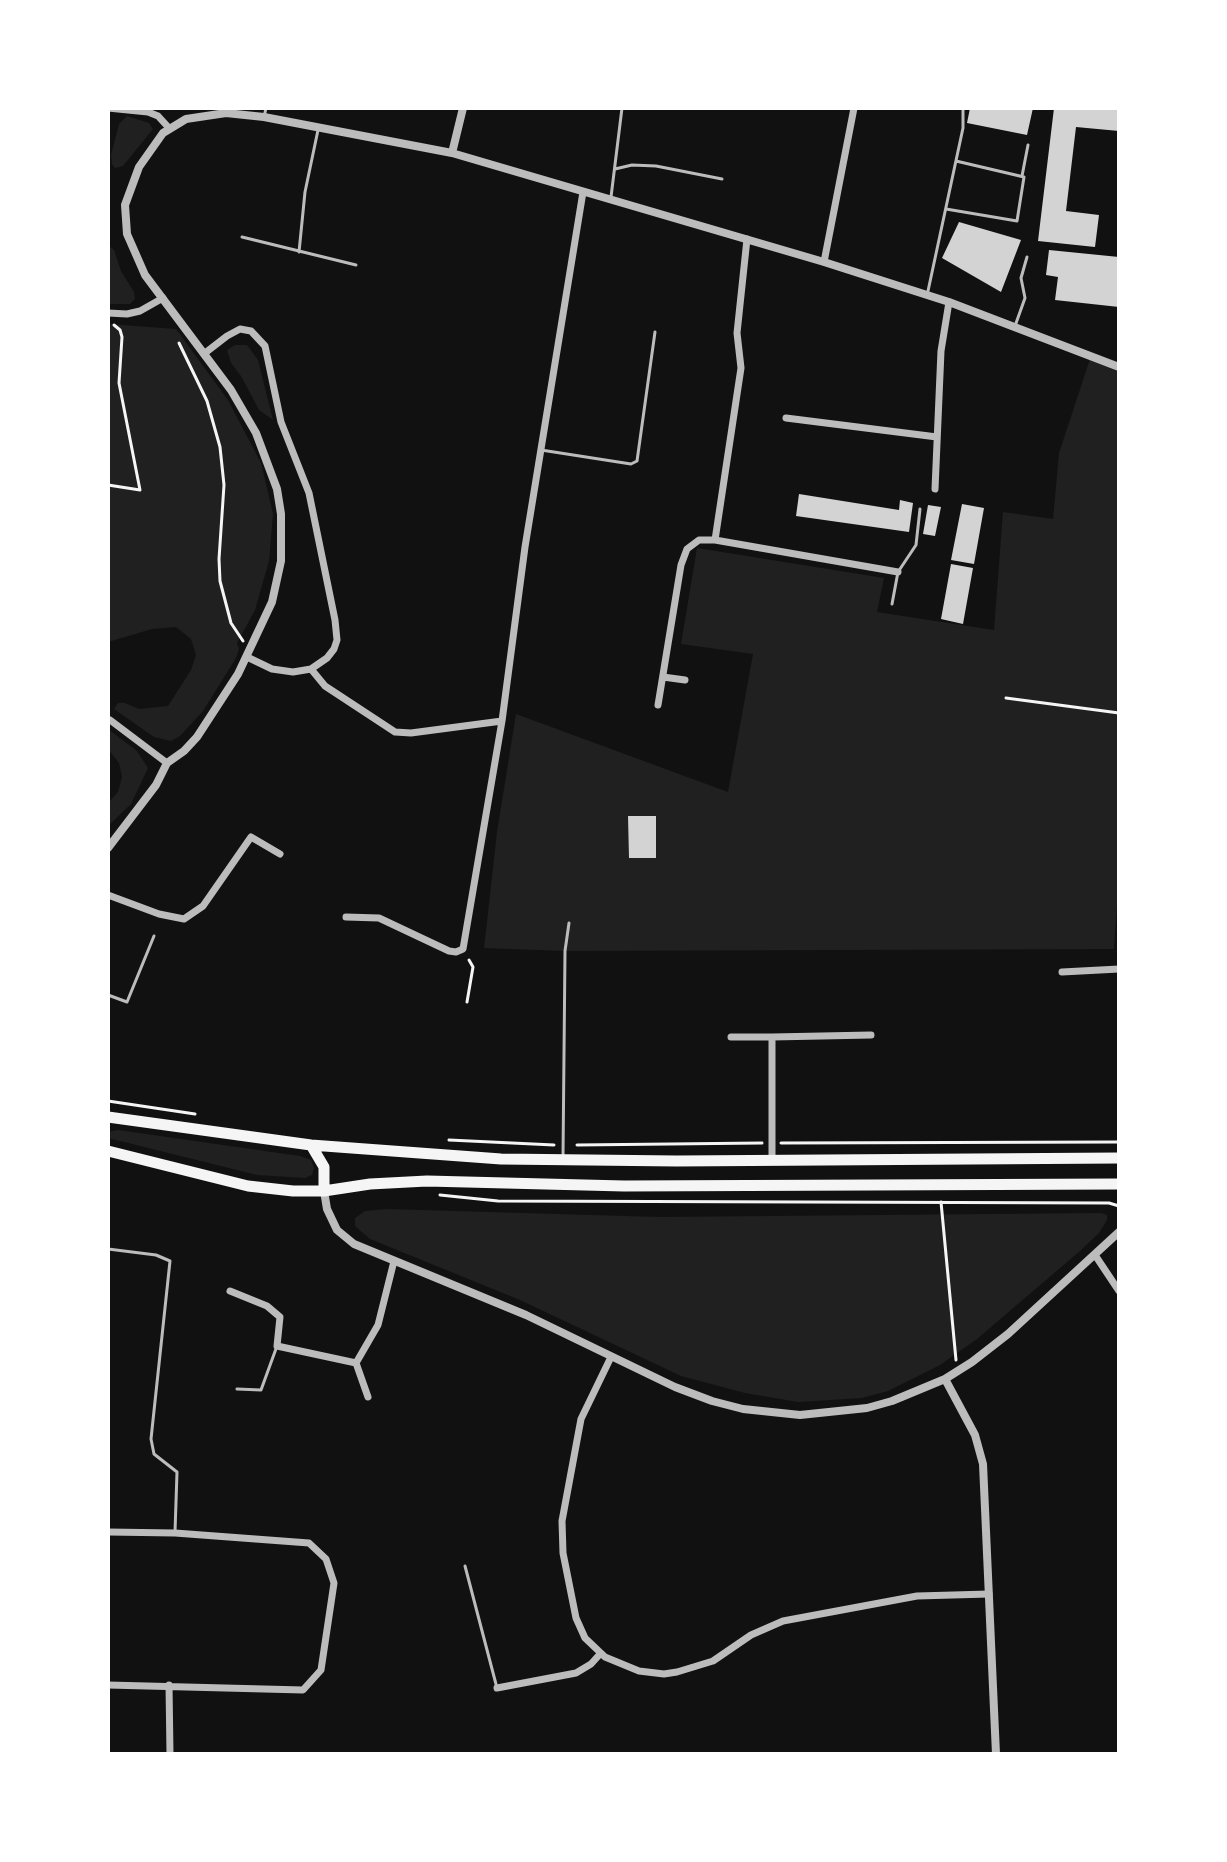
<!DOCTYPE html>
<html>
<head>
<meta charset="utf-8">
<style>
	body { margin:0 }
	#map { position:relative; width:1227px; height:1862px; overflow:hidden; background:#111; font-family:"IBM Plex Sans",sans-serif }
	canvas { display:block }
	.frame { position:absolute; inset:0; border:110px solid #fff; pointer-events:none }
</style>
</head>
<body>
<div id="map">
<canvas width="1227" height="1862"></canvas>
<div class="frame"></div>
</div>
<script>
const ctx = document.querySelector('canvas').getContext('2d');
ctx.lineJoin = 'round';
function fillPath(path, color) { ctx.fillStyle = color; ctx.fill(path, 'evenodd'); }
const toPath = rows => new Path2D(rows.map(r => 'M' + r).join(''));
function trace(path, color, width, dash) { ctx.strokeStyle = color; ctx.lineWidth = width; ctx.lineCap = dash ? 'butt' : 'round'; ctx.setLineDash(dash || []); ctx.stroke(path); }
const green = toPath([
	[127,116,149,123,153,129,123,166,115,168,112,164,111,155,119,124],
	[108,245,114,250,121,271,134,292,135,299,130,304,108,304],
	[108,324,176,329,228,400,261,463,273,514,269,561,255,610,237,643,239,649,236,658,203,711,180,736,171,741,154,737,114,709,118,703,125,703,139,709,168,706,191,670,196,655,191,639,176,627,152,629,108,642],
	[235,345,247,345,258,360,273,420,259,410,241,376,231,363,227,350],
	[1091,356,1119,369,1119,875,1114,949,565,951,484,948,497,832,516,714,728,792,753,654,681,644,697,548,884,578,877,612,994,630,1003,512,1053,519,1059,453],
	[108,729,137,751,148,768,131,804,108,826,108,803,118,792,122,777,119,763,108,749],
	[118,1130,300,1156,311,1160,314,1168,312,1175,305,1178,257,1175,108,1138,108,1132],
	[387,1209,660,1217,1101,1213,1107,1215,1107,1220,1099,1233,1080,1251,977,1339,940,1365,888,1391,862,1398,798,1402,745,1393,681,1376,520,1300,370,1239,355,1226,355,1218,365,1211]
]);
const building = toPath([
	[970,108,1033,108,1027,135,967,123],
	[1054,108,1119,108,1119,131,1076,127,1066,211,1099,215,1095,247,1038,241],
	[959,222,1021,240,1001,292,942,258],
	[1049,250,1119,257,1119,307,1055,300,1058,277,1046,275],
	[799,494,899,510,900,500,913,503,909,532,796,516],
	[962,504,984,508,974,564,951,560],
	[928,505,941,507,935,536,923,534],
	[951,564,973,568,963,624,941,619],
	[628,816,656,816,656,858,629,858]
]);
const path = toPath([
	[179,343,207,401,220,447,224,485,219,559,220,581,231,623,243,641],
	[108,485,140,490,119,383,122,337,120,330,114,325],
	[1006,698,1119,713],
	[467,1002,473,967,469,960],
	[108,1101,195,1114],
	[449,1140,554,1145],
	[781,1143,1119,1142],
	[577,1145,762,1143],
	[440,1195,498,1201,1109,1203,1119,1206],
	[941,1202,956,1360]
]);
const service = toPath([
	[264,117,266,108],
	[615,169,632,165,656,166,722,179],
	[1022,176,1028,145],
	[611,197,622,108],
	[946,209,1017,221,1024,177,956,161],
	[242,237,356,265],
	[299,252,305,192,318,130],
	[928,291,963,128,963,108],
	[1015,326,1025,298,1021,278,1027,257],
	[541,450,631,464,637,461,655,332],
	[892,604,898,572,916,545,920,509],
	[108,995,127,1002,154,936],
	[563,1157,565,951,569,923],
	[108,1249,156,1255,170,1261,151,1439,154,1454,177,1472,175,1532],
	[237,1389,261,1390,277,1346],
	[465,1566,497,1688]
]);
const minor = toPath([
	[108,108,148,112,158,116,169,128],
	[824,262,854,108],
	[108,313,127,314,140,311,163,298],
	[205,353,227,336,240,329,251,331,265,346,281,422,309,493,335,620,337,640,334,649,327,658,311,669,293,672,272,669,247,657],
	[786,418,937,437],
	[935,489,941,351,949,302],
	[715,540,741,368,737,333,747,239],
	[311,669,325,686,395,732,411,733,502,721],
	[663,677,685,680],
	[658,705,681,565,687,549,699,540,715,540,898,572],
	[110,720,167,763],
	[108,895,159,914,184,919,203,906,251,837,280,854],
	[346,917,379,918,449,951,456,952,463,949,502,721,525,547,583,192],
	[1062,972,1119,969],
	[731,1037,772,1037],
	[772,1160,772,1037,871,1035],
	[1095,1255,1119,1291],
	[230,1291,267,1306,280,1317,277,1346,356,1363],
	[611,1357,581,1419,562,1521,563,1553,576,1618,585,1638,605,1657,639,1671,664,1674,677,1672,713,1661,751,1635,783,1621,917,1596,989,1594],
	[368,1397,356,1363,378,1325,394,1261],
	[108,1532,175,1533,309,1543,326,1559,334,1583,321,1670,303,1690,108,1685],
	[169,1685,170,1754],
	[497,1688,576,1673,591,1664,600,1654]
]);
const tertiary = toPath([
	[452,153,463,108],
	[108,848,156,785,167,763,184,751,197,737,238,674,272,602,281,561,281,514,277,489,256,433,231,390,145,275,127,234,125,205,139,167,163,133,186,119,226,113,264,117,452,153,824,262,949,302,1119,367],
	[324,1191,327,1209,337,1230,354,1244,526,1315,675,1387,712,1401,743,1409,800,1415,867,1408,892,1401,945,1379,972,1362,1008,1334,1119,1232],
	[945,1379,975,1435,983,1464,996,1754]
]);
const primary = toPath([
	[108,1117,311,1145,501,1159,677,1161,1119,1158],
	[311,1145,324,1167,324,1191],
	[108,1151,248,1186,293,1191,324,1191,370,1184,427,1181,624,1186,1119,1184]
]);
fillPath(green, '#202020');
fillPath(building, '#d3d3d3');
trace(path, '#f5f5f5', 3);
trace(service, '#bcbcbc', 3);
trace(minor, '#bcbcbc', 7);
trace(tertiary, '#bcbcbc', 8);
trace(primary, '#f5f5f5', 11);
</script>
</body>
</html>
